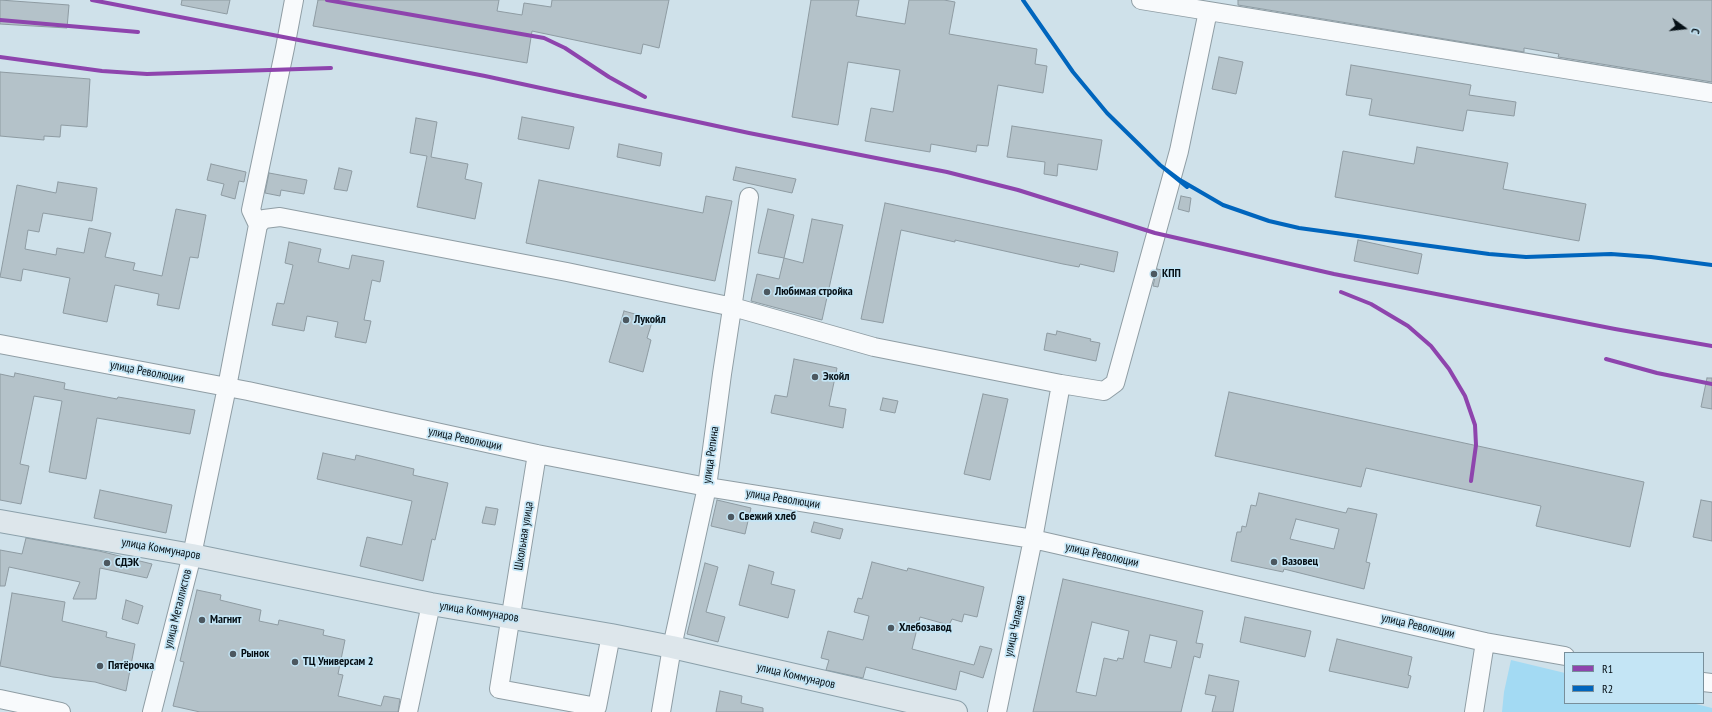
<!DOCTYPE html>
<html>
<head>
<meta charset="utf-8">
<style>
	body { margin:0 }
	#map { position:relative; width:1712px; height:712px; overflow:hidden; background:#cfe1ea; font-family:"PT Sans Narrow",sans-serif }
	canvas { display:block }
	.legend { position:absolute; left:1564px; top:652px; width:140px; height:52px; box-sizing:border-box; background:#c4e5f5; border:1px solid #788f9b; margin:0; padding:5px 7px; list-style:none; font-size:12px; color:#050f15 }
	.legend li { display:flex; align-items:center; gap:8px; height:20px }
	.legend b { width:20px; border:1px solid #788f9b }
	.north { position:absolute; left:1664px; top:8px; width:40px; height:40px; -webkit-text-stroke:3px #c4e5f5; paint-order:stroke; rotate:105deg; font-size:11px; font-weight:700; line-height:16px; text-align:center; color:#050f15 }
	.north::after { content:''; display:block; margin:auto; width:14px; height:18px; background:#050f15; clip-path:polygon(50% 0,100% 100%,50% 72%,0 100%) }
</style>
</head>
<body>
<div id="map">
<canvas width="1712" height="712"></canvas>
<ul class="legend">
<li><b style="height:5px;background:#8e44ad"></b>R1</li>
<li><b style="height:5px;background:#0065bd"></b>R2</li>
</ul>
<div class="north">С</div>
</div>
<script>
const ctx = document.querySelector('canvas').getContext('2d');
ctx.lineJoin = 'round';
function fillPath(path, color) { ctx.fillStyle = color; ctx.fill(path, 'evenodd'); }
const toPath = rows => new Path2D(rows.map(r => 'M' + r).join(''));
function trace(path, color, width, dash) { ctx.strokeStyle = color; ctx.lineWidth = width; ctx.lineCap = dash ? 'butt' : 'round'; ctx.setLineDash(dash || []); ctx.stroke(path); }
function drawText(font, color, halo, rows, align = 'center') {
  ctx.font = font + ' "PT Sans Narrow",sans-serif'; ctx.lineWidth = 3.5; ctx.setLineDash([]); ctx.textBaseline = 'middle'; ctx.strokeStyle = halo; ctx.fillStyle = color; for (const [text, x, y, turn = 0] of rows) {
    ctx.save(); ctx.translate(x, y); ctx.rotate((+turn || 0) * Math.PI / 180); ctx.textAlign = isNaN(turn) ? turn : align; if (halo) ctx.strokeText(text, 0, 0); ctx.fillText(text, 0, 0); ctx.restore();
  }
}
const green = toPath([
	[1511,660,1565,673,1565,703,1692,703,1712,708,1712,712,1502,712,1504,692]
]);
const building = toPath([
	[0,0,69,5,67,28,0,24,0,0],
	[182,0,230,0,227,14,181,5,182,0],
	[318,0,499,0,497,11,522,15,524,3,551,7,552,0,669,0,659,48,643,44,641,54,532,31,527,63,313,26,318,0],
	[811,0,859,0,856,16,905,24,909,0,944,0,955,2,949,34,1037,49,1035,64,1047,66,1043,93,998,85,988,146,977,145,976,152,931,144,930,152,865,141,871,108,893,112,900,70,848,62,838,125,792,117,811,0],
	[1238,0,1712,0,1712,82,1558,57,1559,54,1524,48,1524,52,1238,5,1238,0],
	[1219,57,1243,62,1236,94,1212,89,1219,57],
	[1351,65,1471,85,1469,95,1516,102,1514,116,1467,110,1463,131,1369,115,1372,99,1346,95,1351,65],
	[0,72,90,79,87,127,61,125,60,137,44,136,44,140,0,136,0,72],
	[522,117,574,127,569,149,518,139,522,117],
	[416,118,437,122,431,157,468,164,465,179,482,183,475,219,417,207,427,156,410,153,416,118],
	[1012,126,1102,140,1097,170,1058,164,1057,176,1044,174,1045,162,1007,157,1012,126],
	[619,144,662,153,660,166,617,157,619,144],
	[1417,147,1508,163,1503,189,1586,204,1579,241,1335,197,1343,151,1414,164,1417,147],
	[211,164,246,172,244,182,239,181,235,199,221,195,224,184,207,180,211,164],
	[736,167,796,179,792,193,733,180,736,167],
	[339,168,352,171,347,191,334,189,339,168],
	[269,173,307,180,304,194,281,190,280,196,265,193,269,173],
	[539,180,703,213,706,196,732,201,715,281,526,243,539,180],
	[58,182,97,188,92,221,43,213,39,232,28,230,25,249,56,255,57,248,84,253,89,228,111,233,105,257,135,263,133,270,162,276,176,209,206,215,198,258,190,257,179,309,157,305,159,294,115,285,107,322,63,313,70,278,23,269,21,281,0,277,17,185,56,193,58,182],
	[1181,196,1191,198,1189,212,1178,209,1181,196],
	[885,203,1118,252,1114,272,1080,264,1079,267,1063,264,955,240,955,242,901,230,883,323,861,319,885,203],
	[768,209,794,215,784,258,758,253,768,209],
	[812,219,843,225,822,320,751,301,757,274,779,279,784,258,803,263,812,219],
	[1358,240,1422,254,1418,274,1354,261,1358,240],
	[289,242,321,249,318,262,349,269,352,255,384,261,380,282,372,280,364,320,371,321,366,343,335,337,338,322,307,316,304,331,272,325,277,303,284,304,293,265,285,263,289,242],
	[1157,269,1162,270,1158,287,1153,286,1157,269],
	[624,311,653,319,647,338,651,340,643,372,609,362,624,311],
	[1057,331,1091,339,1090,341,1100,343,1096,361,1044,350,1047,333,1056,335,1057,331],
	[794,359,837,368,829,406,846,409,843,428,771,413,775,395,787,397,794,359],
	[15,373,65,383,64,389,117,399,118,397,195,410,190,434,97,418,86,479,49,472,62,401,34,396,20,464,29,466,21,504,0,500,0,374,14,377,15,373],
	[1707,378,1712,378,1712,409,1701,407,1707,378],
	[1229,392,1644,482,1630,547,1536,526,1541,506,1366,468,1361,487,1215,456,1229,392],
	[983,394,1008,399,990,480,964,474,983,394],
	[883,398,898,401,895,413,880,410,883,398],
	[323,453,355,460,356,455,414,469,413,475,448,483,435,540,432,539,423,581,360,566,367,537,402,545,412,501,317,479,323,453],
	[100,490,172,505,166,533,94,518,100,490],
	[1259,493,1346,513,1348,508,1377,514,1366,562,1370,563,1364,589,1284,569,1283,572,1231,561,1237,532,1241,532,1242,526,1246,527,1251,505,1256,506,1259,493],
	[1296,519,1339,529,1334,549,1290,539,1296,519],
	[717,500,751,508,745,534,711,526,717,500],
	[1701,500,1712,502,1712,541,1693,537,1701,500],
	[486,507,498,509,495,525,482,523,486,507],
	[814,522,843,529,840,539,811,532,814,522],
	[26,538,99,551,152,564,147,578,100,568,96,599,73,599,80,582,9,567,5,586,0,586,0,550,22,554,26,538],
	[872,562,907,571,908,568,984,587,977,617,964,614,962,622,952,619,949,625,920,617,912,649,974,665,980,646,992,649,983,678,960,671,956,690,866,667,863,678,826,670,829,660,821,658,828,631,863,640,869,616,854,612,858,598,862,599,872,562],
	[705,563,718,567,706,612,725,617,718,642,687,634,705,563],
	[749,565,774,572,771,584,795,590,788,618,739,605,749,565],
	[1063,579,1203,611,1196,643,1203,644,1200,658,1194,656,1181,712,1033,712,1063,579],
	[1092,622,1129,631,1123,659,1118,658,1117,661,1104,658,1096,696,1076,692,1092,622],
	[1150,635,1177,641,1171,668,1144,662,1150,635],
	[197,590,221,595,220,600,261,610,259,621,278,625,279,620,324,630,323,635,345,640,338,674,343,675,338,696,381,706,384,696,400,699,398,712,200,712,173,706,184,662,180,661,197,590],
	[12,593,65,602,62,621,107,632,106,637,135,644,126,691,95,682,53,677,0,666,12,593],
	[126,600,143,606,138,624,122,619,126,600],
	[1245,617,1311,631,1305,657,1240,642,1245,617],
	[1337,639,1412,657,1408,675,1411,676,1408,688,1329,671,1337,639],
	[1209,675,1239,681,1233,712,1212,712,1216,696,1205,694,1209,675],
	[720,691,742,696,741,703,763,708,763,712,716,712,720,691]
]);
const minor = toPath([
	[1141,0,1712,93],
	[258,225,251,210,285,48,294,0],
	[0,344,248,391,537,454,707,487,1033,539,1485,642,1565,656],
	[1061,384,1104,391,1115,383,1179,151,1208,11],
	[537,454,499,689,597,707,611,635],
	[1703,682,1712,683],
	[0,699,61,712],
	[152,712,192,555,227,387,258,225,264,219,280,217,567,272,733,307,874,347,1061,384,1033,539,997,712],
	[408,712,431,604],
	[661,712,672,647,707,487,722,374,749,197],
	[1474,712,1485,642]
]);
const major = toPath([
	[0,521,192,555,431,604,611,635,672,647,956,712]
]);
const rail1 = toPath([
	[92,0,485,76,749,133,947,172,1018,190,1155,233,1334,274,1615,329,1712,346],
	[327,0,544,38,565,48,609,77,645,97],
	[0,20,138,32],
	[0,57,102,71,147,74,331,68],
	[1341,292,1371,304,1408,326,1431,346,1449,369,1465,396,1475,425,1476,445,1471,481],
	[1606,359,1657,373,1712,384]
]);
const rail2 = toPath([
	[1023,0,1073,72,1107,113,1160,165,1187,187],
	[1160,165,1180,180,1223,205,1269,221,1299,228,1489,254,1526,257,1611,254,1651,257,1712,265]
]);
const markers = [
	[1154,274,4,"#4c5860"],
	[767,292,4,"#4c5860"],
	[626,320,4,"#4c5860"],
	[815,377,4,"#4c5860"],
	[731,517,4,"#4c5860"],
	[1274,562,4,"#4c5860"],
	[107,563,4,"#4c5860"],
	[202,620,4,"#4c5860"],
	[891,628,4,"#4c5860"],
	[233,654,4,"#4c5860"],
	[295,662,4,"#4c5860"],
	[100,666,4,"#4c5860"]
];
const poiNames = [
	["КПП",1162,274],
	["Любимая стройка",775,292],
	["Лукойл",634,320],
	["Экойл",823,377],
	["Свежий хлеб",739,517],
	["Вазовец",1282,562],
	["СДЭК",115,563],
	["Магнит",210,620],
	["Хлебозавод",899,628],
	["Рынок",241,654],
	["ТЦ Универсам 2",303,662],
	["Пятёрочка",108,666]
];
const streetNames = [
	["улица Революции",147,372,11],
	["улица Революции",465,439,12],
	["улица Репина",711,455,-82],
	["улица Революции",783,499,9],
	["Школьная улица",524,536,-81],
	["улица Коммунаров",161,549,10],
	["улица Революции",1102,555,13],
	["улица Металлистов",178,609,-76],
	["улица Коммунаров",479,612,9],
	["улица Чапаева",1015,626,-78],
	["улица Революции",1418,626,13],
	["улица Коммунаров",796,676,13]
];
fillPath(green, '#a3daf3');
fillPath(building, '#b4c2c9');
trace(building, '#8e9ba2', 1);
trace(minor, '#8f9da4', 20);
trace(major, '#8ba0aa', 24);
trace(minor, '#f8fafc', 18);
trace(major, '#dde6eb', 22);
trace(rail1, '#8e44ad', 4);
trace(rail2, '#0065bd', 4);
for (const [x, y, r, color] of markers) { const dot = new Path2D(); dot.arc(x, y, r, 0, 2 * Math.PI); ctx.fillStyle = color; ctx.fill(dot); trace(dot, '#c4e5f5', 1.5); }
drawText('bold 12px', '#050f15', '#c4e5f5', poiNames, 'left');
drawText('12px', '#050f15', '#c4e5f5', streetNames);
</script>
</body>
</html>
